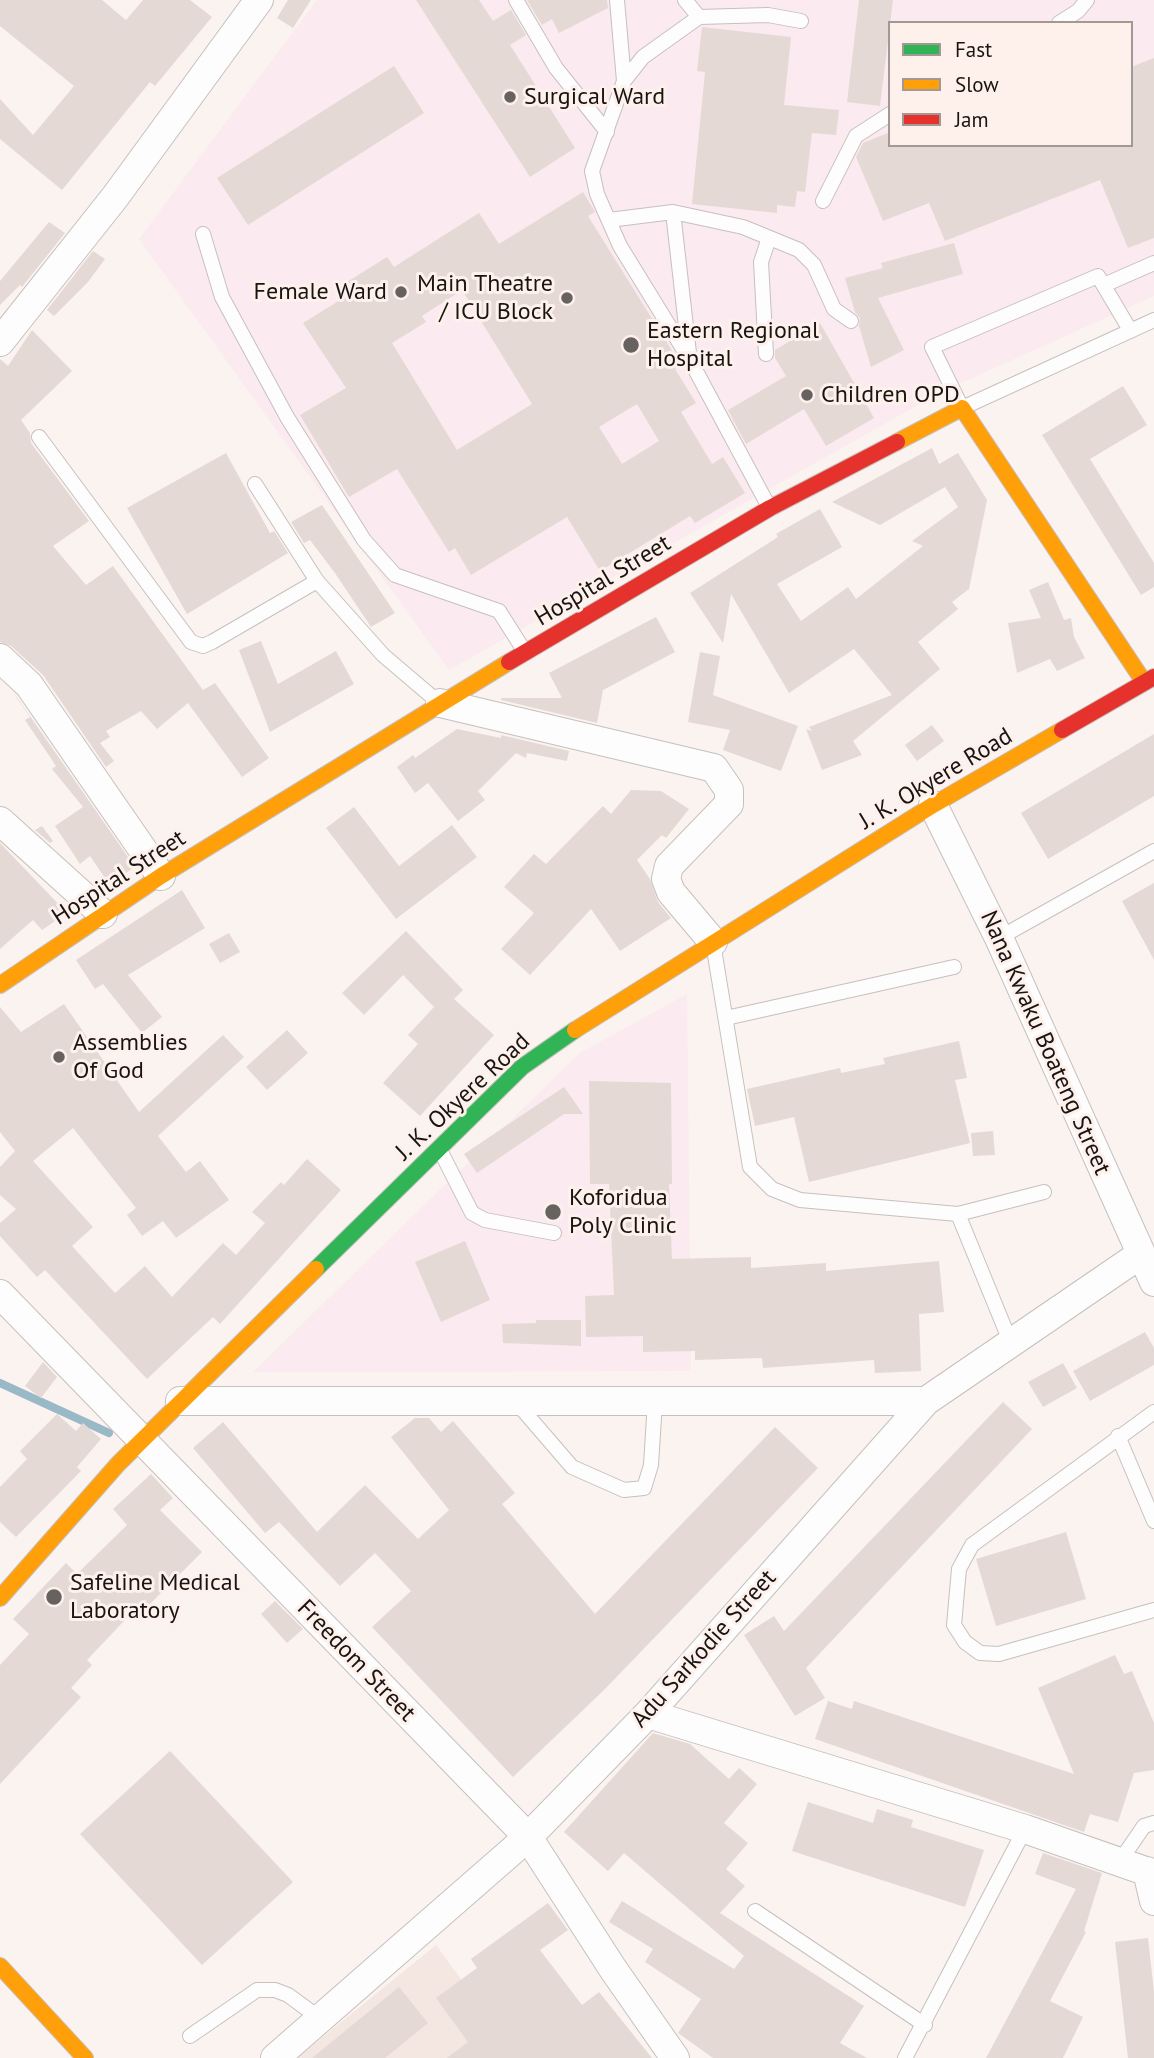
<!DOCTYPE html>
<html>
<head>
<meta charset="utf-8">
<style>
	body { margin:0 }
	#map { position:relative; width:1154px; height:2058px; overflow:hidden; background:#faf3f0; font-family:"PT Sans",sans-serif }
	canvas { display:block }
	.legend { position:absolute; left:888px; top:21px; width:245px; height:126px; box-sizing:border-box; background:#fef1ec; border:2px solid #a29995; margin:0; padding:9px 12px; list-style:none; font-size:21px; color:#181412 }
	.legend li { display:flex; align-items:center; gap:14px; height:35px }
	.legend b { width:35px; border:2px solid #a29995 }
</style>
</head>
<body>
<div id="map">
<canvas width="1154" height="2058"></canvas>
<ul class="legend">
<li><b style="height:9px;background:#30b455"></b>Fast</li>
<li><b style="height:9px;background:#ff9f0a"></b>Slow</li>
<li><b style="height:9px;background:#e5322d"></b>Jam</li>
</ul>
</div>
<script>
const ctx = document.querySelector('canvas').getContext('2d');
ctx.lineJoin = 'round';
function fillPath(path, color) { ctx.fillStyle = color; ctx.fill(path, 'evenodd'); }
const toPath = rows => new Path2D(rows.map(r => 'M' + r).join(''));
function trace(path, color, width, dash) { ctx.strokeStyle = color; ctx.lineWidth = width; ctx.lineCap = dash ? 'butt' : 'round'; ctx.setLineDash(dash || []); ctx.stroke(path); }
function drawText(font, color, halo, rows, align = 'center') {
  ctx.font = font + ' "PT Sans",sans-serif'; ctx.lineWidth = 6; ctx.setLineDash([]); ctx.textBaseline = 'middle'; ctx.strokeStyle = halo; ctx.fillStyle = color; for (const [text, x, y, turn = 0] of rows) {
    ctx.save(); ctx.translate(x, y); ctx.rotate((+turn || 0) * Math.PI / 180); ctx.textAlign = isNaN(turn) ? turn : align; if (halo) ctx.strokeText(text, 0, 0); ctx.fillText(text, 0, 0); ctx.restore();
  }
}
const built = toPath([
	[436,1945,518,2058,297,2058]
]);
const medical = toPath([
	[317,0,1154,0,1154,296,939,393,449,670,139,239],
	[890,23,1131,23,1131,145,890,145],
	[687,994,691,1371,253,1372,580,1053]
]);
const stream = toPath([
	[0,1383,109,1433]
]);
const building = toPath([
	[0,0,102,0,126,20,143,0,190,0,212,17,155,86,150,82,62,190,0,139,0,99,33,135,74,86,0,26],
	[288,0,311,0,293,28,277,18],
	[416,0,479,0,493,21,511,10,526,35,510,45,575,148,530,177],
	[527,0,607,0,608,8,559,33,552,19,542,25],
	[859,0,893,0,880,106,847,102],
	[702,27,791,37,784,105,839,110,836,135,812,133,805,192,797,191,795,207,777,205,777,213,692,204,705,72,697,71],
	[1154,58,1154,238,1128,248,1100,180,945,241,929,203,883,221,856,157,863,143,890,132,890,145,1131,145,1131,67],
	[394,66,424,113,248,225,217,178],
	[583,192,595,212,588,216,681,365,675,369,696,403,681,412,712,464,723,457,745,493,695,523,690,516,600,571,567,517,471,575,455,548,449,552,397,469,349,497,300,415,346,388,303,323,345,297,339,287,387,257,394,267,479,213,499,244],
	[462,290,532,404,457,450,392,343,426,322,422,316],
	[637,404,659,441,622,464,599,427],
	[49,222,65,233,22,287,20,285,0,305,0,281],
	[954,243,963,274,878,298,904,350,871,367,859,326,860,318,855,312,845,278,883,268,881,263],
	[93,251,105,259,88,282,54,316,47,310],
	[820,323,874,418,826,446,804,409,746,444,728,410,786,376,775,358,775,350],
	[32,330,72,371,21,420,30,433,31,443,89,521,53,546,86,585,113,566,203,690,215,683,269,758,242,777,188,703,157,729,141,711,106,731,110,737,100,743,114,761,106,767,43,675,11,646,0,642,0,359,8,366],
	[1123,386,1147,425,1090,459,1154,563,1154,587,1141,595,1042,435],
	[932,448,939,464,958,453,987,500,969,589,952,602,958,609,918,642,940,669,853,741,862,755,822,770,806,729,812,731,809,727,892,695,854,649,789,693,731,594,723,643,690,593,778,537,776,534,820,509,842,547,777,584,801,621,848,587,856,599,923,546,912,541,958,507,945,487,880,525,832,502],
	[226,453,270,533,274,531,288,553,187,614,127,508],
	[322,505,395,613,371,627,335,573,310,540,304,543,291,522],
	[1048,582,1064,620,1071,618,1074,637,1085,658,1057,671,1050,659,1017,673,1008,623,1041,618,1029,590],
	[656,617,675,652,603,690,597,723,501,700,501,698,562,698,549,673],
	[261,641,278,684,336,651,354,684,270,732,239,650],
	[700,652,720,656,713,695,798,726,781,771,723,750,730,730,688,722],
	[14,694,16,696,135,867,109,884,90,856,80,864,55,826,83,807,52,769,56,766,25,720,30,717],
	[932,725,944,741,917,761,905,745],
	[457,729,501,738,501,735,569,751,567,761,527,753,526,758,516,753,478,791,485,800,458,821,428,783,415,793,397,767,413,755,415,758],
	[1154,734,1154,796,1048,859,1021,813],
	[631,790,661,791,689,809,666,838,662,835,637,860,650,879,658,902,671,918,620,951,591,909,530,975,501,949,534,913,504,887,534,854,546,864,603,806,611,814],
	[354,807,399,866,452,825,477,857,396,919,326,828],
	[42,826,53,841,50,843,35,830],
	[0,843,67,913,42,930,33,920,0,949],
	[1154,883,1154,960,1122,901],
	[182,890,205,928,128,975,162,1017,142,1033,103,984,95,989,76,960],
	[406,931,463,990,454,999,494,1035,420,1116,383,1083,418,1044,408,1035,434,1007,403,975,364,1015,342,993],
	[229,933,240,952,220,963,209,944],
	[64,1004,139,1112,223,1035,244,1057,158,1136,186,1172,200,1161,229,1200,176,1238,163,1221,142,1236,127,1215,136,1208,73,1128,33,1161,93,1227,72,1246,115,1293,145,1266,172,1297,223,1243,236,1255,265,1223,252,1212,281,1182,284,1185,307,1159,341,1190,220,1324,213,1317,147,1379,45,1270,37,1277,0,1236,0,1223,16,1209,0,1195,0,1167,15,1151,0,1132,0,1007,21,1032],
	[287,1030,308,1053,267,1090,246,1067],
	[959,1041,967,1078,955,1080,970,1143,809,1182,794,1117,755,1126,747,1089,840,1068,841,1073,885,1064,883,1058],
	[589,1081,671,1083,672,1184,669,1184,672,1259,751,1257,751,1268,826,1263,826,1271,939,1261,944,1312,919,1314,921,1371,875,1373,874,1360,763,1368,762,1358,695,1360,695,1351,643,1352,643,1336,586,1337,585,1296,614,1295,609,1184,590,1184],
	[564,1087,583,1114,564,1114,477,1173,464,1154],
	[993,1131,995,1155,973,1156,971,1133],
	[465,1241,490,1300,441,1322,415,1262],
	[536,1320,581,1320,581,1346,503,1343,502,1324,536,1323],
	[1145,1332,1154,1348,1154,1365,1090,1401,1073,1371],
	[43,1362,57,1377,41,1398,25,1386],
	[1063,1363,1077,1388,1043,1407,1028,1382],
	[1003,1402,1032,1429,806,1668,825,1698,795,1716,744,1635,774,1616,784,1631],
	[57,1414,76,1431,83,1423,101,1439,77,1467,81,1471,16,1537,0,1522,0,1487,27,1459,20,1451],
	[415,1418,429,1418,441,1432,453,1421,515,1493,502,1504,595,1614,775,1427,818,1468,604,1690,513,1777,372,1627,411,1591,375,1553,340,1586,279,1522,265,1533,193,1448,223,1422,317,1532,365,1485,418,1539,449,1510,391,1437],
	[151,1474,173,1498,160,1510,202,1552,146,1608,141,1603,87,1660,92,1665,71,1688,81,1697,0,1784,0,1665,29,1634,13,1619,66,1563,77,1574,127,1525,113,1509],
	[1066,1532,1086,1599,996,1626,976,1559],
	[275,1601,303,1629,287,1643,261,1614],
	[1115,1655,1124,1674,1132,1671,1154,1723,1154,1770,1134,1773,1118,1822,1090,1814,1084,1832,815,1739,828,1701,852,1709,854,1701,1074,1774,1038,1688],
	[653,1733,690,1744,729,1779,739,1768,757,1784,724,1823,748,1843,726,1869,745,1886,720,1913,864,2006,840,2043,867,2058,713,2058,678,2033,701,1999,645,1962,653,1949,609,1922,622,1901,734,1969,744,1956,624,1853,608,1871,564,1832],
	[170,1751,293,1882,202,1965,80,1834],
	[808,1802,873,1823,877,1809,913,1820,911,1827,984,1850,965,1907,792,1851],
	[1043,1853,1102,1873,1084,1931,1086,1932,1050,2001,1083,2017,1063,2058,986,2058,1076,1889,1035,1874],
	[548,1903,568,1930,540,1950,582,2005,599,1992,652,2058,447,2058,468,2042,436,1998,477,1968,471,1959],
	[1148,1938,1154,1992,1154,2058,1128,2058,1115,1942],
	[399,1987,428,2023,385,2058,312,2058]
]);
const lane = toPath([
	[516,0,556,68,607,132],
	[617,0,624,81],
	[685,0,699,17],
	[1059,23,1078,11,1087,0],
	[823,201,856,136,890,114],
	[673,212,689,353],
	[609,220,673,212,743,227,799,250,814,265,834,309,851,321],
	[203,234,222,297,287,417,364,540,395,575,499,611,525,652],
	[1104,285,1154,263],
	[1130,330,1098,276,932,347,962,408,1154,320],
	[766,354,761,262,769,238],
	[39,437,191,642,203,646,212,642,317,581],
	[255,484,317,581,383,655,437,701],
	[769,507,690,360,620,246,597,194,592,171,624,81,643,57,699,17,768,15,801,21],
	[999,938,1154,851],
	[713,943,750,1167,772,1189,800,1200,958,1214,1044,1192],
	[726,1018,954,967],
	[441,1152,472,1213,485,1220,554,1233],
	[958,1214,1010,1341],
	[516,1402,572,1467,624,1490,644,1488,651,1465,655,1401],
	[1154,1412,972,1545,959,1569,954,1625,965,1642,980,1653,999,1654,1154,1610],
	[1118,1436,1154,1521],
	[1120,1861,1144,1826,1154,1823],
	[755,1911,925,2025],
	[190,2036,257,1990,275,1990,288,1995,322,2020],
	[905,2058,1025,1829]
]);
const street = toPath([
	[0,342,115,197,259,0],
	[0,658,29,685,161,876],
	[440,703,714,768,729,790,729,804,669,866,666,879,671,892,713,942],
	[933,805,999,938,1154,1282],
	[0,821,103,914],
	[0,1294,528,1837,613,1969,675,2058],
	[180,1401,926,1401],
	[648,1714,1025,1829,1154,1874],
	[1147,1871,1154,1901],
	[275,2058,528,1837,648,1714,926,1401,1141,1254]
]);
const fast = toPath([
	[316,1269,522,1067,575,1030]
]);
const slow = toPath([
	[897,442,962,408,1144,682],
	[0,985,161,876,509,662],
	[575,1030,933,805,1062,730],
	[0,1598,118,1464,316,1269],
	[0,1966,85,2058]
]);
const jam = toPath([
	[509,662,770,508,897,442],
	[1062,730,1154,677]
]);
const markers = [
	[510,97,7,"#676260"],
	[401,292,7,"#676260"],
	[567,298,7,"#676260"],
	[631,345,9,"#676260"],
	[807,395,7,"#676260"],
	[59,1057,7,"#676260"],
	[553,1212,9,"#676260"],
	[54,1597,9,"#676260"]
];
const poiNames = [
	["Surgical Ward",524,97],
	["Main Theatre",553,284,"right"],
	["/ ICU Block",553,312,"right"],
	["Female Ward",387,292,"right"],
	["Eastern Regional",647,331],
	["Hospital",647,359],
	["Children OPD",821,395],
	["Assemblies",73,1043],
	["Of God",73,1071],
	["Koforidua",569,1198],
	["Poly Clinic",569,1226],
	["Safeline Medical",70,1583],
	["Laboratory",70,1611]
];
const streetNames = [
	["Hospital Street",603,581,-31],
	["J. K. Okyere Road",936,779,-31],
	["Hospital Street",119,878,-33],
	["Nana Kwaku Boateng Street",1045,1043,66],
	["J. K. Okyere Road",463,1097,-43],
	["Adu Sarkodie Street",704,1649,-48],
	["Freedom Street",356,1661,46]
];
fillPath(built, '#f4e6e0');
fillPath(medical, '#fbeaef');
trace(stream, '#9ab9c7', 8);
fillPath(building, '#e5d9d6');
trace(lane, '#c6c0be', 16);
trace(street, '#c6c0be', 30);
trace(fast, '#c6c0be', 18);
trace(slow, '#c6c0be', 18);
trace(jam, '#c6c0be', 18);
trace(lane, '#fefdfd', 14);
trace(street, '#fefdfd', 28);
trace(fast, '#30b455', 16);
trace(slow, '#ff9f0a', 16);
trace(jam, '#e5322d', 16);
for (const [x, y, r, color] of markers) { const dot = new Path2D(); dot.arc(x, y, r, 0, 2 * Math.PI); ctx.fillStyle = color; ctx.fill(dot); trace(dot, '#fef1ec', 2.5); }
drawText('24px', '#181412', '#fef1ec', poiNames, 'left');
drawText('24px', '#181412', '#fef1ec', streetNames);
</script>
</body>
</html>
